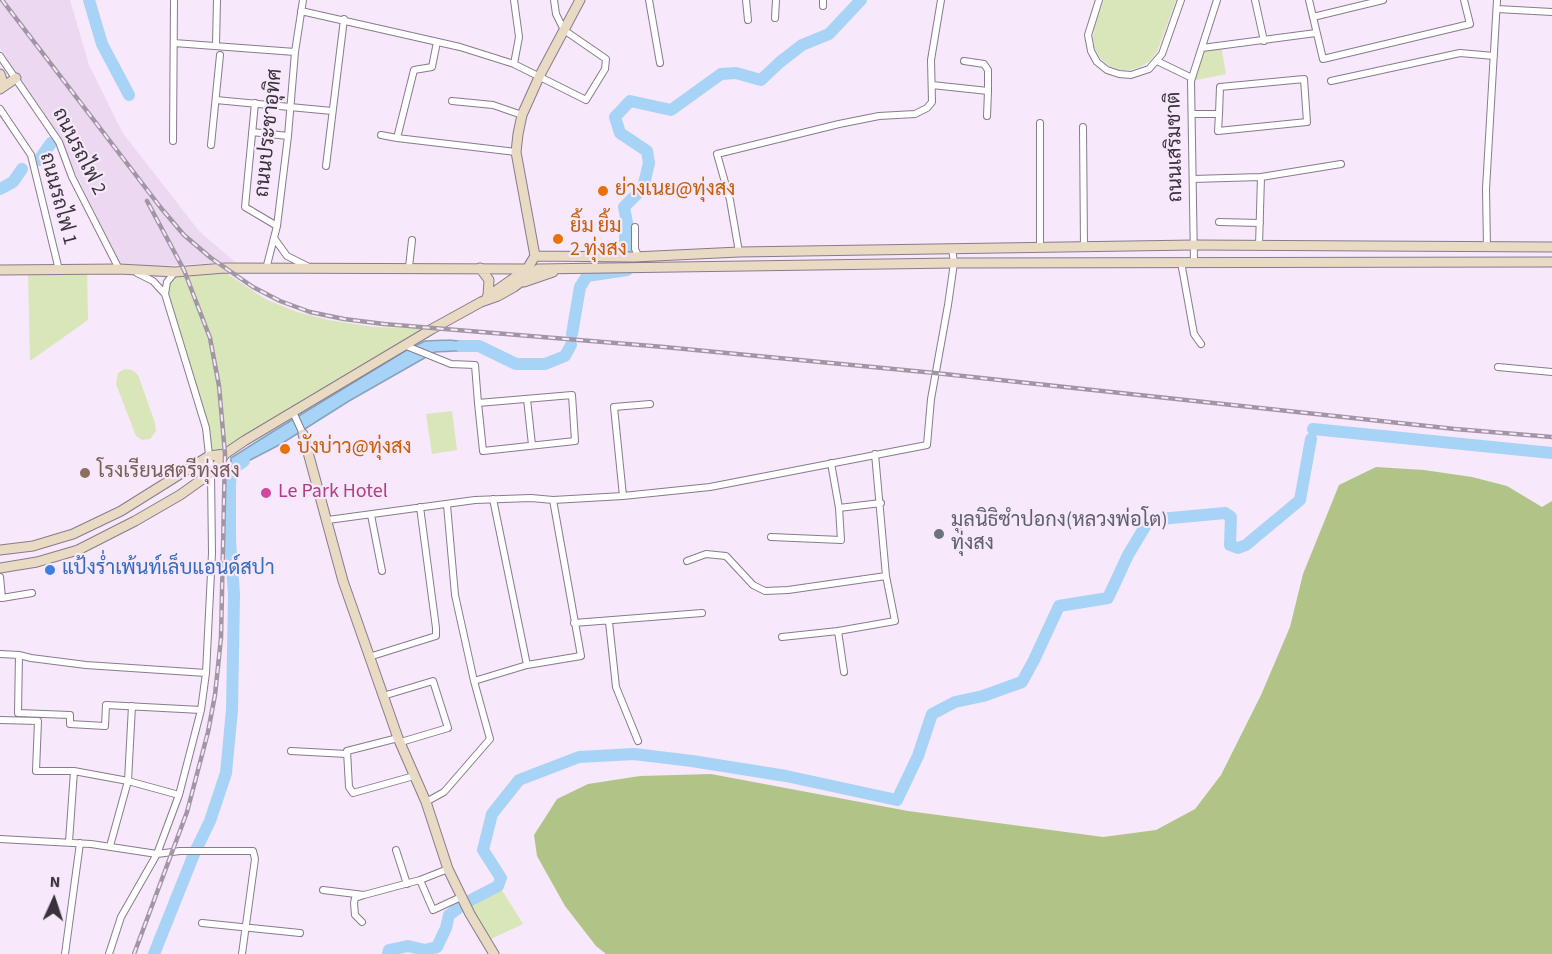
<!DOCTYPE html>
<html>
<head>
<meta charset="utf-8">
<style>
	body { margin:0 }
	#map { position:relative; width:1552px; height:954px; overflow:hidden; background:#f7e8fb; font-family:"Source Sans 3",sans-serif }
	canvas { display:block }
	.north { position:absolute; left:24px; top:870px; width:60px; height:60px; -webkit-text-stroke:4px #f7e8fb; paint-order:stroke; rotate:3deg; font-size:16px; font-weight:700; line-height:24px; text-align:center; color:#38333a }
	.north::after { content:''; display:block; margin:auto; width:21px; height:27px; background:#38333a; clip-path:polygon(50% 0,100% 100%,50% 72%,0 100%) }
</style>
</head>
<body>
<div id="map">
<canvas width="1552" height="954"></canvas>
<div class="north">N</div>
</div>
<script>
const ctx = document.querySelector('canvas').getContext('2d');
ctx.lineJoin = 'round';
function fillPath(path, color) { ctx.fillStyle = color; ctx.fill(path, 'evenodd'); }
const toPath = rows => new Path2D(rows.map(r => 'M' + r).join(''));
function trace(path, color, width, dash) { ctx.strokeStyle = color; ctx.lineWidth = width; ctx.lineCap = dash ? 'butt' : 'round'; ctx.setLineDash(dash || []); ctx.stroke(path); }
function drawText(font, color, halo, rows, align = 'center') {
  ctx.font = font + ' "Source Sans 3",Sarabun,sans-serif'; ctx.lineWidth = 4.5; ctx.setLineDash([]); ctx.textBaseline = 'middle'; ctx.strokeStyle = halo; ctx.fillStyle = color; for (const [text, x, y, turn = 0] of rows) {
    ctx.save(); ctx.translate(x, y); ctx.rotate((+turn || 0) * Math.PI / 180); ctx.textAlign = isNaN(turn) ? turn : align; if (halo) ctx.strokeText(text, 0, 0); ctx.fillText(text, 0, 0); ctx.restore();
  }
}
const built = toPath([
	[0,0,70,0,89,65,122,132,199,231,235,262,161,266,121,265,75,172,0,48]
]);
const green = toPath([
	[1104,0,1176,0,1157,52,1150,61,1140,67,1130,70,1119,70,1109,66,1101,59,1095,49,1093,39,1094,28],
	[1221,45,1226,74,1191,81,1202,48],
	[87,269,88,320,30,361,28,270],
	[220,269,265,299,297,312,328,320,374,327,432,329,244,441,209,456,206,428,165,287,175,272],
	[125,369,132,370,138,375,155,423,156,431,150,439,142,440,136,436,116,384,118,373],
	[452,411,457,450,432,454,426,414],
	[500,887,523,924,489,940,467,902]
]);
const forest = toPath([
	[1376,467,1424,470,1472,477,1507,486,1542,507,1552,501,1552,954,606,954,596,946,565,906,537,856,534,835,557,799,588,784,640,776,711,774,908,811,1103,837,1156,830,1195,809,1221,775,1261,695,1290,627,1303,574,1339,485]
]);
const water = toPath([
	[449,340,477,343,476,350,435,352,349,401,281,444,231,470,231,458,269,434,405,351,425,341,449,340]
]);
const river = toPath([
	[89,0,102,44,129,95],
	[39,160,51,143],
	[0,189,13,182,22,169],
	[572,334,580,287,587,276,627,270,625,236,628,228,624,207,643,188,649,163,647,151,620,133,615,117,630,101,671,110,721,74,736,73,761,80,780,62,802,45,829,34,861,0],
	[461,346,479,346,516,364,545,364,565,356,571,345],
	[1313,429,1552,453],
	[154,954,194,854,210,821,226,773,232,710,234,594,230,541,230,486,231,470,244,461],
	[388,954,389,950,408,946,425,950,437,947,446,928,449,915,467,902,498,886,501,878,483,850,492,814,519,780,579,757,634,754,692,761,786,776,897,800,918,756,932,714,955,702,983,696,1022,682,1034,660,1059,606,1108,598,1128,555,1149,520,1225,513,1231,517,1230,545,1238,548,1246,545,1300,500,1311,439]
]);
const street = toPath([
	[514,0,519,37,514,64],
	[649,0,660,63],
	[746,0,748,20],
	[1099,0,1088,35,1091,51,1097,62,1107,70,1119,74,1131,75,1149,69,1162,54,1181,0],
	[1255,0,1264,41],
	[1309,0,1323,59,1470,24,1464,0],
	[823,6,823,0],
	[1497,9,1552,12],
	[301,11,460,47,514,64,586,100,605,69,606,59,564,30,556,14,554,0],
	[1313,17,1383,0],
	[775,18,776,0],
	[437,42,432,67,414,70,397,138,516,152],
	[174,43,295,52],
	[216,45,217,0],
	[1202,48,1316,33],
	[0,56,59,142,72,177,119,269,121,269],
	[964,61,984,64,988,70,988,91],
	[1157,61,1192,78],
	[1331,81,1460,53,1494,56],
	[932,85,988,91,987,116],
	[216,100,332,111],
	[452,101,493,105,522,115],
	[255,103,245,207,277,226],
	[0,109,31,155,59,270],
	[1192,114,1219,114,1220,87,1304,79,1307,122,1218,131,1219,114],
	[1083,127,1084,248],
	[252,132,288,136],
	[381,135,397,138],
	[173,141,174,0],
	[211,145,220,55],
	[326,166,344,19],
	[1193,179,1261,177],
	[1219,222,1260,223],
	[635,227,635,249,639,257],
	[274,238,287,256,307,266],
	[1259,246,1261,177,1341,164],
	[1040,248,1040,123],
	[1487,248,1486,189,1497,0],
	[739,252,730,200,717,154,839,124,879,116,915,114,927,108,932,102,931,60,941,0],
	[1181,262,1194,334,1201,344],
	[1194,262,1191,81,1217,0],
	[409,267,412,240],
	[266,269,277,226,288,136,295,52,303,0],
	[137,273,153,281,165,294,206,428,211,473,212,553,206,673],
	[165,294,167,282,175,272],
	[404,345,451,364,475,365,478,403,483,451,575,441,572,395,478,403],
	[1498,367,1552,372],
	[527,399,532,445],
	[293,412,303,434],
	[623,496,614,407,650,404],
	[493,499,527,665],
	[839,508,881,503],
	[371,515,382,571],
	[328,520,475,500,531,498,553,500,623,496,710,487,927,445,931,399,948,305,954,263,952,248],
	[771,537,841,540,839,508,831,463],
	[687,561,706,554,726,556,753,585,765,591,788,590,886,576],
	[0,577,2,598,32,593],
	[609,622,616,687,638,741],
	[574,623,702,613],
	[838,631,844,672],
	[782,637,838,631,895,621,886,576,875,454],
	[0,654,19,655,31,658,86,665,206,673,201,710,179,795],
	[19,655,18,713,70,715,70,724,105,726,106,705,201,710],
	[369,657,436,636,436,628,420,507],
	[474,681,527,665,581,656,553,500],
	[383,696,433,681,448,728,401,742],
	[0,720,38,721,36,771,74,771,128,781,110,846],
	[398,738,347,751,349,787,353,793,414,776],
	[291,751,347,754],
	[426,802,444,792,490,739,474,681,455,595,447,505],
	[0,839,91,844,157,854,180,851,253,851,255,859,242,954],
	[69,842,74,771],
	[396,850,407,884],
	[420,880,433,910,461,897],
	[323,890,364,895,355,898,354,903,355,915,362,922],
	[364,895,420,880,448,869],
	[202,923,300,933],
	[65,954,80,843],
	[109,954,121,917,157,854,179,795,128,781,132,706]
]);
const secondary = toPath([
	[0,74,2,80,0,88],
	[0,89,16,78],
	[535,256,516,152,518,134,522,115,540,75,580,0],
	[480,268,489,280,488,296],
	[0,270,119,269,175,272,225,268,527,269],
	[524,282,553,272],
	[487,297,527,269,535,256,634,257,739,252,1194,245,1552,247],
	[303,434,343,581,398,738,426,802,448,869,470,914,494,954],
	[0,550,33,546,73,534,121,511,209,456,225,454],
	[0,568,37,562,78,550,135,521,180,495,211,473,225,454,244,441,432,329,481,302,498,296,514,287,538,269,954,263,1552,262]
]);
const rail = toPath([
	[2,0,161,208,184,235,211,258,253,287,280,301,310,312,344,319,384,324,664,347,935,373,1455,429,1552,437],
	[134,954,187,812,208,732,215,695,221,638,225,454,219,386,210,338,184,270,147,201]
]);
const markers = [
	[603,191,6,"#e8710a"],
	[558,239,6,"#e8710a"],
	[285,449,6,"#e8710a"],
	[85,473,6,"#8d6e63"],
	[266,493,6,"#d1479c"],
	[939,534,6,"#6b7280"],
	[50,570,6,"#3f7fe0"]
];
const streetNames = [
	["ถนนประชาอุทิศ",270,133,-84],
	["ถนนเสริมชาติ",1176,147,-91],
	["ถนนรถไฟ 2",78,152,63],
	["ถนนรถไฟ 1",57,199,75]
];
const foodNames = [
	["ย่างเนย@ทุ่งสง",615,191],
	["ยิ้ม ยิ้ม",570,228],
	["2 ทุ่งสง",570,251],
	["บังบ่าว@ทุ่งสง",297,449]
];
const educationNames = [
	["โรงเรียนสตรีทุ่งสง",97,473]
];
const hotelNames = [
	["Le Park Hotel",278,493]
];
const worshipNames = [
	["มูลนิธิซำปอกง(หลวงพ่อโต)",951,522],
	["ทุ่งสง",951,545]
];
const shopNames = [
	["แป้งร่ำเพ้นท์เล็บแอนด์สปา",62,570]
];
fillPath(built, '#ecd8f0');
fillPath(green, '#d8e6b9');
fillPath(forest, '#b1c487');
fillPath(water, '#a7d3f6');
trace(water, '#86a3be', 1.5);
trace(river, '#a7d3f6', 12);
trace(street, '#887b8c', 8);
trace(secondary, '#887b8c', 11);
trace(street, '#fff', 6);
trace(secondary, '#e9dac4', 9);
trace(rail, '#a196a4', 4.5);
trace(rail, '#f7e8fb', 2, [7]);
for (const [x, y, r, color] of markers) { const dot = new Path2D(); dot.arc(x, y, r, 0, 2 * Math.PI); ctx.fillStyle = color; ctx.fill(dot); trace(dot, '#f7e8fb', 2); }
drawText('20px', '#38333a', '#f7e8fb', streetNames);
drawText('20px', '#c56008', '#f7e8fb', foodNames, 'left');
drawText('20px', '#785e54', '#f7e8fb', educationNames, 'left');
drawText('20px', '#b23c85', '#f7e8fb', hotelNames, 'left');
drawText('20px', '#5b616d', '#f7e8fb', worshipNames, 'left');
drawText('20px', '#366cbe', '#f7e8fb', shopNames, 'left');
</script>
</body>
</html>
